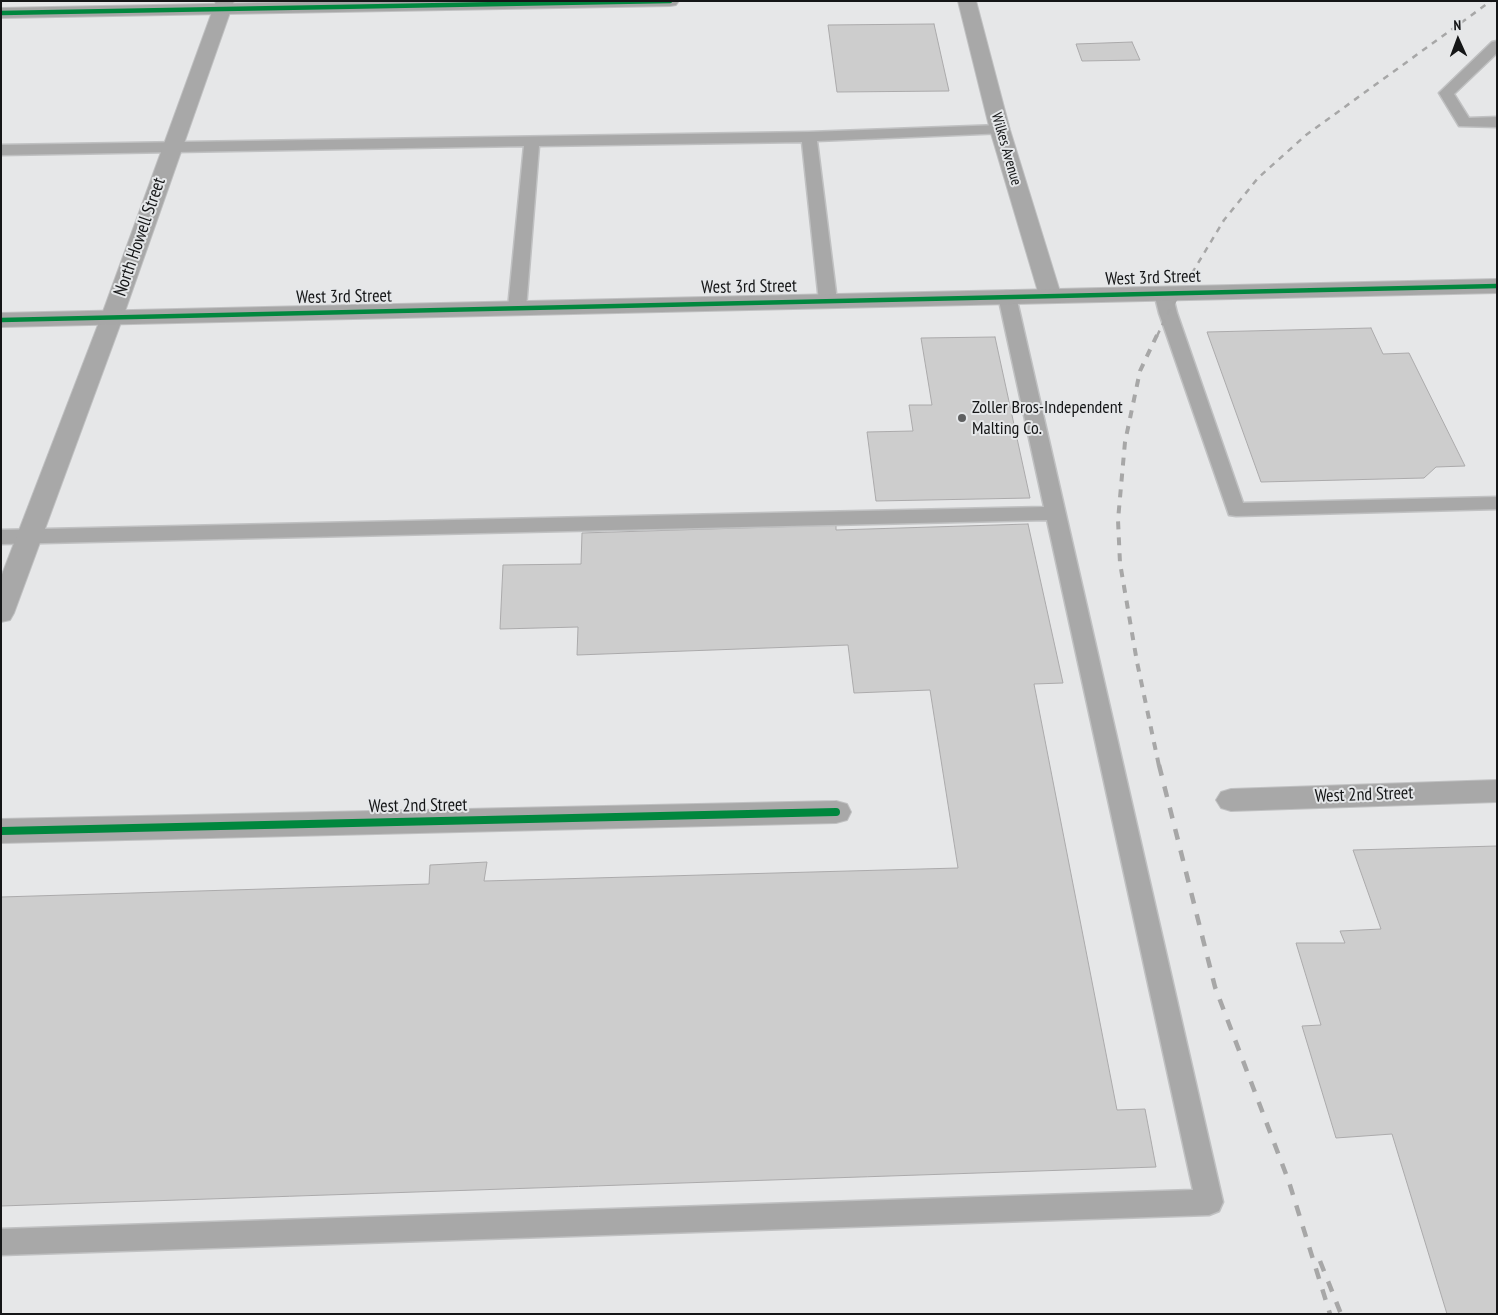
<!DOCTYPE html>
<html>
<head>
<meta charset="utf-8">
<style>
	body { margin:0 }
	#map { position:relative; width:1498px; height:1315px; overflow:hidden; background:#e6e7e8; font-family:"PT Sans Narrow",sans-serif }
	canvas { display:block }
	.frame { position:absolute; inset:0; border:2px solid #151617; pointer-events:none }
	.north { position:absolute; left:1433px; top:15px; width:50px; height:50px; -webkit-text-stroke:4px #e5e7e9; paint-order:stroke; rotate:358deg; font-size:14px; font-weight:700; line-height:20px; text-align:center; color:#151617 }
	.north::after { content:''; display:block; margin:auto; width:18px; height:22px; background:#151617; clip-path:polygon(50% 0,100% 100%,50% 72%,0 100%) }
</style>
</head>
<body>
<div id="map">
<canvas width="1498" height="1315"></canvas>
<div class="frame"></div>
<div class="north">N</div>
</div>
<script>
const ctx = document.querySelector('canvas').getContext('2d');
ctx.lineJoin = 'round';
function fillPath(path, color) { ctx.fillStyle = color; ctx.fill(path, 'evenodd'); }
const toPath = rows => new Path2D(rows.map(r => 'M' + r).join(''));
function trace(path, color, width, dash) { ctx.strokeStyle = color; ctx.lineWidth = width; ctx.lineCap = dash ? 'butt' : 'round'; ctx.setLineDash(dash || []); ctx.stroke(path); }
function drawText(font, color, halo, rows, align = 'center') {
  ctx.font = font + ' "PT Sans Narrow",sans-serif'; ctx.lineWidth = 4; ctx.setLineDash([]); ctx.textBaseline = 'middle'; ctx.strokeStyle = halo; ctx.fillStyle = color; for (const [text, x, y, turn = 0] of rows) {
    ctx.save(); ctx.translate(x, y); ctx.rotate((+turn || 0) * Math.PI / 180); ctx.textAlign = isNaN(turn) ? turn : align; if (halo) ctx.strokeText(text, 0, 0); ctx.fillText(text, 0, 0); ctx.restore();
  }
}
const building = toPath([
	[934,24,949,91,837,92,828,25,934,24],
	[1132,42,1140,60,1082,61,1076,44,1132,42],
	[1371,328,1383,354,1409,353,1465,466,1436,467,1424,478,1261,482,1207,332,1371,328],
	[995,337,1030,498,876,501,867,432,913,431,909,405,932,405,921,338,995,337],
	[1028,524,1063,683,1034,684,1117,1110,1145,1109,1156,1167,1,1206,1,897,429,884,430,865,487,862,484,881,958,868,930,690,854,693,848,645,577,655,578,627,500,629,503,565,581,564,582,533,836,525,836,530,1028,524],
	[1497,846,1497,1314,1447,1314,1392,1134,1336,1138,1302,1026,1321,1025,1296,943,1345,943,1340,931,1381,929,1353,850,1497,846]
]);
const service = toPath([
	[1497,41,1497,53,1454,94,1469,118,1497,117,1497,127,1459,126,1439,93,1492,42,1497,41],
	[1000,125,1005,127,1008,130,1005,133,817,141,837,301,834,305,828,306,822,305,819,301,802,142,539,146,526,308,523,312,517,313,511,312,508,308,524,146,1,155,1,145,809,132,1000,125],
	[1163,288,1169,289,1172,293,1177,313,1243,503,1497,497,1497,509,1236,516,1229,515,1159,313,1154,293,1157,289,1163,288],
	[1007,291,1013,292,1016,296,1223,1202,1219,1211,1209,1215,1,1255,1,1229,1193,1190,1047,520,1,544,1,530,1044,507,998,296,1001,292,1007,291]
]);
const minor = toPath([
	[216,1,234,1,123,317,14,613,10,620,1,622,1,577,101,317,216,1],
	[958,1,976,1,1010,130,1061,295,1058,300,1050,302,1042,300,1039,295,990,130,958,1],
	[1497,780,1497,802,1231,811,1221,808,1216,800,1221,792,1231,789,1497,780],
	[836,801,847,804,851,812,847,820,836,823,1,843,1,819,836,801]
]);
const secondary = toPath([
	[357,1,679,1,676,5,670,6,1,18,1,8,357,1],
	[1497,279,1497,293,1,327,1,313,1497,279]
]);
const railFar2 = toPath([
	[1157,336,1168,313,1224,220,1258,178,1306,135,1491,1]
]);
const railFar1 = toPath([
	[1157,335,1140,371,1125,442,1118,520,1120,563,1137,662,1159,766]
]);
const rail = toPath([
	[1159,765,1215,987,1289,1182,1330,1314],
	[1320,1261,1341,1314]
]);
const cyclewayFar1 = toPath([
	[1,13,670,1],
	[1,320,1497,286]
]);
const cycleway = toPath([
	[1,831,836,812]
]);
const markers = [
	[962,418,5,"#5e5f60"]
];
const farStreetnames = [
	["Wilkes Avenue",1006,149,74]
];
const streetNames = [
	["North Howell Street",140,237,-71],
	["West 3rd Street",1153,278,-2],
	["West 3rd Street",749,287,-1],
	["West 3rd Street",344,297,-1],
	["West 2nd Street",1364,795,-2],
	["West 2nd Street",418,806,-1]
];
const poiNames = [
	["Zoller Bros-Independent",972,408],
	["Malting Co.",972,429]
];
fillPath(building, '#cdcdcd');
trace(building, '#abaaab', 1);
trace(service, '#c0c1c2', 3);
trace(minor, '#c0c1c2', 2);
trace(secondary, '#c0c1c2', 2);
fillPath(service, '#a8a8a8');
fillPath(minor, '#a8a8a8');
fillPath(secondary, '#a7a7a7');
trace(railFar2, '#a7a7a7', 2.5, [6, 6]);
trace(railFar1, '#a7a7a7', 4, [8, 8]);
trace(rail, '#a7a7a7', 4.5, [11, 11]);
trace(cyclewayFar1, '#00873e', 4.5);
trace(cycleway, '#00873e', 8);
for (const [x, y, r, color] of markers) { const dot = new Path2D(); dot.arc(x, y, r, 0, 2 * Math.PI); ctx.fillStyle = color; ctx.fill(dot); trace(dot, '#e5e7e9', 2); }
drawText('15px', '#151617', '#e5e7e9', farStreetnames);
drawText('18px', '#151617', '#e5e7e9', streetNames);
drawText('18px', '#151617', '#e5e7e9', poiNames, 'left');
</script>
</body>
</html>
